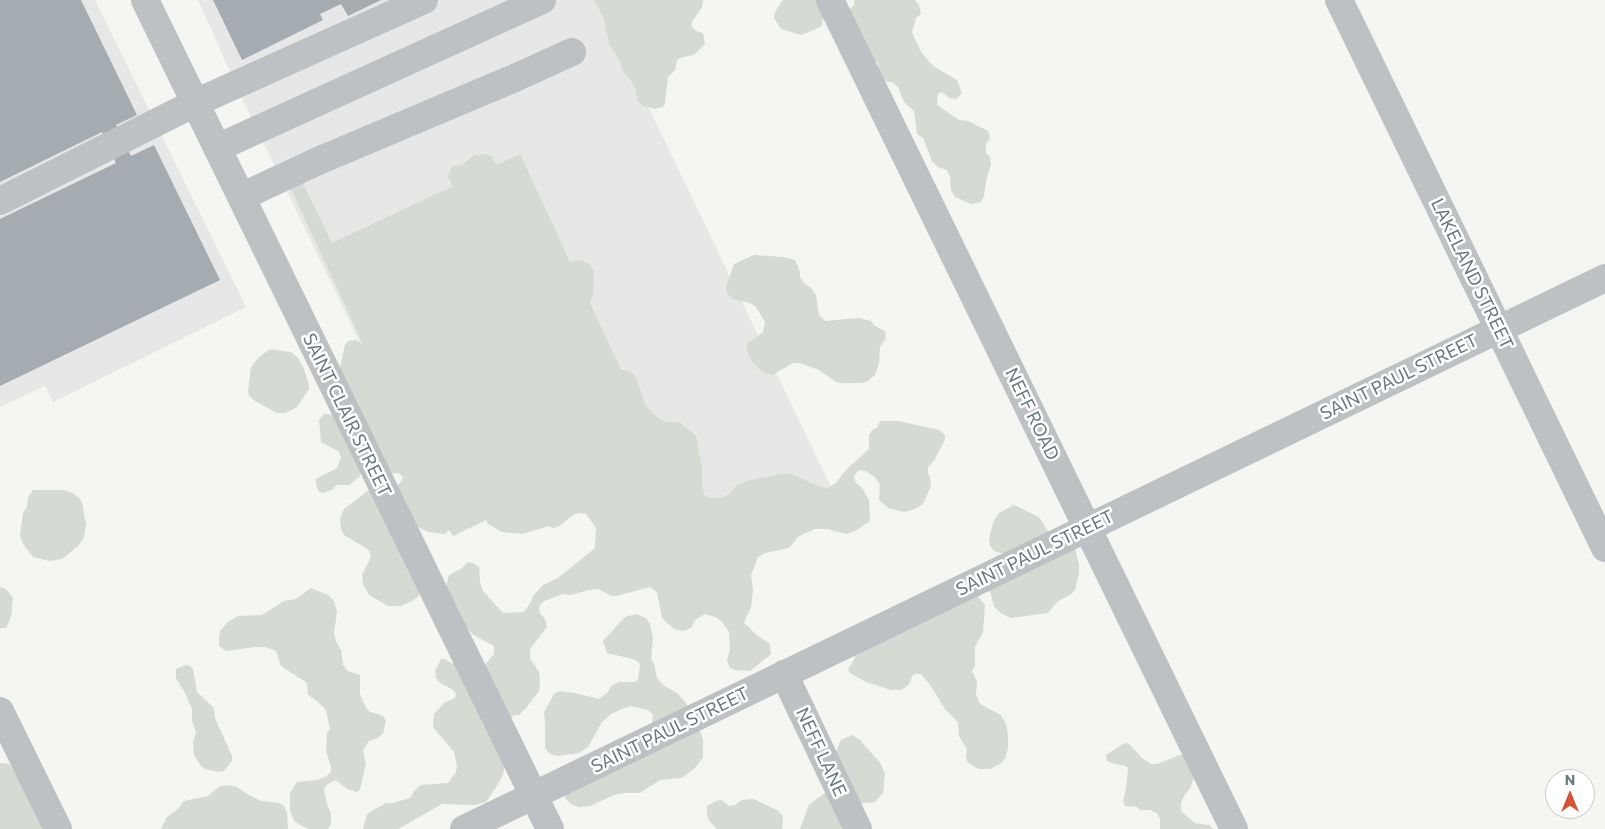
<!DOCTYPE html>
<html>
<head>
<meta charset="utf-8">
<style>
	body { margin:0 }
	#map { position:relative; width:1605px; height:829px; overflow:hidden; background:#f5f5f2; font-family:Commissioner,sans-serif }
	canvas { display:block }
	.north { position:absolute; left:1545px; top:769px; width:50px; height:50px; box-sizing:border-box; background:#fff; border:1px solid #c2c9cd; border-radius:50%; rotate:0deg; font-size:14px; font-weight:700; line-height:20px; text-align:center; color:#677781 }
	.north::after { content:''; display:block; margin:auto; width:18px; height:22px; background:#d35335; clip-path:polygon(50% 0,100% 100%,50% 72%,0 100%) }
</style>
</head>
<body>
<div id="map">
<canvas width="1605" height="829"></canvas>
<div class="north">N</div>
</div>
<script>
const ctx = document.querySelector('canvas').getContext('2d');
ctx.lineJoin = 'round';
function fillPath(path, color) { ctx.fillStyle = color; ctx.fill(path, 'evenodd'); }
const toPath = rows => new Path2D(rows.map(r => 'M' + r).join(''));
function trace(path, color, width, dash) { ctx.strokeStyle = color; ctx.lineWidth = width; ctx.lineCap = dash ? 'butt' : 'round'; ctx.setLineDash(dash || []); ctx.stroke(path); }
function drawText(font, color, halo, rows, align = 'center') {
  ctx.font = font + ' Commissioner,sans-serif'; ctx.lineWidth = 5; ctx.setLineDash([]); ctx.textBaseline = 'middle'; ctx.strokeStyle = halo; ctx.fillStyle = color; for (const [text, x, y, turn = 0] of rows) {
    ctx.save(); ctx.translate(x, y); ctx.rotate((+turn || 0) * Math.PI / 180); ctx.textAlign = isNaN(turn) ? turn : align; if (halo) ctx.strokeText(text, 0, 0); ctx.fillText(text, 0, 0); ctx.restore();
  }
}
const built = toPath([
	[0,0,95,0,246,307,53,402,45,386,0,407],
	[198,0,597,0,832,489,707,549,653,440,453,536,240,94]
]);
const green = toPath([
	[594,0,703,0,702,7,692,22,692,27,696,31,703,33,705,44,694,55,683,57,677,60,675,70,668,77,665,104,663,107,654,109,642,105,637,100,636,90,632,82,623,72,620,61,609,44,604,18],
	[783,0,820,0,826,10,821,27,801,35,781,29,774,18,775,12],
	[854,0,915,0,919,5,921,14,916,18,912,32,921,52,933,66,957,80,962,93,957,99,949,98,942,92,938,94,937,105,959,120,968,121,988,131,990,138,986,144,986,153,990,157,991,165,987,176,984,196,981,202,971,204,955,197,951,190,950,177,947,170,938,167,932,161,923,138,917,134,914,111,904,102,898,87,892,82,888,82,881,78,879,75,878,63,865,57,847,12,854,5],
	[484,154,491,156,497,165,520,154,570,262,580,260,589,264,594,272,593,294,590,303,621,370,628,371,633,374,637,380,645,404,651,412,660,419,666,422,679,422,696,436,702,467,702,486,704,494,708,498,719,498,728,495,737,485,747,481,781,474,792,474,813,484,827,489,836,483,846,470,869,449,869,435,872,430,877,428,880,421,899,421,939,430,945,435,945,440,935,459,928,467,928,473,930,477,931,486,923,504,915,509,904,512,888,508,879,500,880,485,875,477,865,471,859,470,854,476,855,482,862,488,869,500,870,521,855,531,846,534,827,529,815,529,799,536,789,548,765,553,758,557,751,575,753,590,751,607,744,623,758,636,770,644,771,654,750,671,735,670,730,668,727,660,730,649,729,632,722,622,717,618,705,614,695,620,691,628,683,631,674,629,662,618,657,592,650,587,616,596,612,596,598,589,588,590,571,595,563,594,544,601,539,606,540,613,545,619,547,627,530,649,530,658,539,672,540,681,539,691,526,708,519,715,514,715,506,722,505,764,503,774,500,781,486,802,475,805,442,804,398,829,363,829,367,814,386,803,393,803,410,798,415,790,421,785,448,783,456,772,457,766,454,752,433,727,434,714,444,703,455,698,456,693,452,689,440,683,436,678,435,671,441,659,445,659,451,663,483,667,494,654,494,646,472,634,461,619,459,610,446,587,449,575,462,568,468,562,473,563,479,567,480,582,483,591,503,613,524,612,531,602,533,596,543,585,558,578,595,548,596,528,586,514,578,513,575,514,559,526,553,528,549,526,522,534,502,532,488,524,486,520,453,536,449,530,445,534,428,532,418,527,403,528,424,586,418,597,412,601,401,606,388,606,369,595,363,584,362,575,371,557,369,550,344,535,341,529,340,518,344,509,369,490,375,487,393,489,401,482,403,477,399,473,381,474,363,465,360,476,349,485,336,485,332,490,323,493,319,492,316,485,316,479,337,468,341,457,338,451,321,442,319,420,324,414,336,415,339,372,345,345,348,341,356,340,363,344,291,189,303,183,332,243,453,186,448,177,450,170,453,166,462,165,474,155],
	[754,255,783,257,795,260,800,272,800,277,805,284,811,288,816,295,819,315,825,321,859,318,871,321,875,326,885,331,886,338,880,347,879,363,875,375,868,381,862,383,842,383,836,382,819,370,800,363,793,363,772,375,764,373,757,367,751,360,747,350,747,344,763,332,765,322,756,307,750,303,732,299,727,293,726,287,734,264],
	[270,349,291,352,298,358,304,369,309,385,309,389,297,407,285,413,277,413,255,401,250,397,248,392,251,367,258,358],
	[33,490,63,490,73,493,79,498,82,502,86,525,84,537,78,546,62,559,50,561,33,557,23,544,20,536,23,513,27,507,28,497],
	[1014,505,1039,517,1047,530,1070,542,1075,548,1079,565,1079,573,1075,590,1070,595,1060,600,1053,606,1048,613,1011,618,1002,614,994,607,989,587,1007,555,994,551,990,546,989,538,994,520,999,513],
	[0,587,6,589,13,598,11,617,6,628,0,628],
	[311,588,328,595,334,601,337,612,334,633,336,641,341,650,343,665,348,671,360,675,360,694,366,708,370,712,378,714,384,717,386,721,383,733,378,738,369,741,363,750,366,764,360,789,357,792,347,789,336,780,328,784,324,788,327,804,331,814,331,824,328,829,308,829,295,822,290,811,290,793,297,782,317,780,325,777,331,772,331,766,326,751,327,733,330,729,326,710,317,701,308,695,307,683,281,666,276,651,266,647,255,647,226,651,219,646,219,639,220,631,228,622,238,616,262,615,284,601,296,599],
	[976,594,985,605,983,632,975,647,975,666,972,671,977,682,976,695,980,704,1001,715,1006,724,1008,736,1008,748,1005,759,1000,764,990,769,979,769,967,762,966,755,967,749,959,736,958,722,945,709,930,685,921,674,915,674,912,676,910,683,906,687,901,690,891,690,866,682,850,673,848,669,855,658,850,641],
	[636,614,646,618,650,624,653,638,651,659,654,663,657,678,663,685,677,693,686,703,695,720,703,739,703,758,694,769,682,778,660,780,640,793,625,793,614,795,590,806,579,807,571,804,565,798,563,788,613,742,652,723,653,715,648,710,630,706,622,709,611,714,602,722,588,747,579,753,558,756,550,754,545,748,545,722,544,712,554,694,559,691,575,693,599,699,608,692,611,686,619,682,636,682,638,679,640,666,639,662,633,659,607,653,603,641,625,617],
	[186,665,190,666,193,669,197,692,214,708,215,718,232,756,232,761,224,771,218,772,205,769,201,766,194,755,193,743,196,732,192,721,192,709,185,693,176,678,176,669],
	[852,735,860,740,881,764,885,774,883,793,875,802,867,803,852,803,855,829,800,829,809,805,830,789,835,754,841,740],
	[1128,743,1142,758,1151,764,1157,764,1180,755,1188,754,1194,778,1190,788,1184,796,1181,803,1181,811,1195,823,1210,825,1213,829,1160,829,1160,819,1157,813,1150,810,1140,810,1137,807,1125,806,1123,801,1126,789,1128,768,1126,766,1111,763,1107,761,1106,755,1123,744],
	[0,763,9,764,16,772,44,829,0,829],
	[227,785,237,787,247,794,261,801,279,803,284,806,287,813,288,829,161,829,167,817,179,808,184,801,208,796,220,786],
	[753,799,777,810,783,816,782,829,717,829,710,822,707,815,707,806,716,801,722,800,729,806,735,805,742,800]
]);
const building = toPath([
	[0,0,81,0,137,115,116,125,131,156,154,145,220,280,0,386,0,219,116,163,102,132,0,182],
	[213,0,381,0,348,16,341,4,320,14,323,20,242,60]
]);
const minor = toPath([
	[145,0,550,829],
	[830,0,1234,829],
	[1339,0,1605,548],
	[217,148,542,0],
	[241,197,318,161,517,77,572,52],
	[0,201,195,103,424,0],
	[784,674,858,829],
	[0,711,58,829],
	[464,829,1605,278]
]);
const streetNames = [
	["LAKELAND STREET",1472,274,64],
	["SAINT PAUL STREET",1399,377,-26],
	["NEFF ROAD",1032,414,64],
	["SAINT CLAIR STREET",347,415,64],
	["SAINT PAUL STREET",1035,553,-26],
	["SAINT PAUL STREET",670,730,-26],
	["NEFF LANE",821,752,65]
];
fillPath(built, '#e6e7e6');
fillPath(green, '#d5dad2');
fillPath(building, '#a5acb1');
trace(minor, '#bdc1c4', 28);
drawText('18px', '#677781', '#fff', streetNames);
</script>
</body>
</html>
